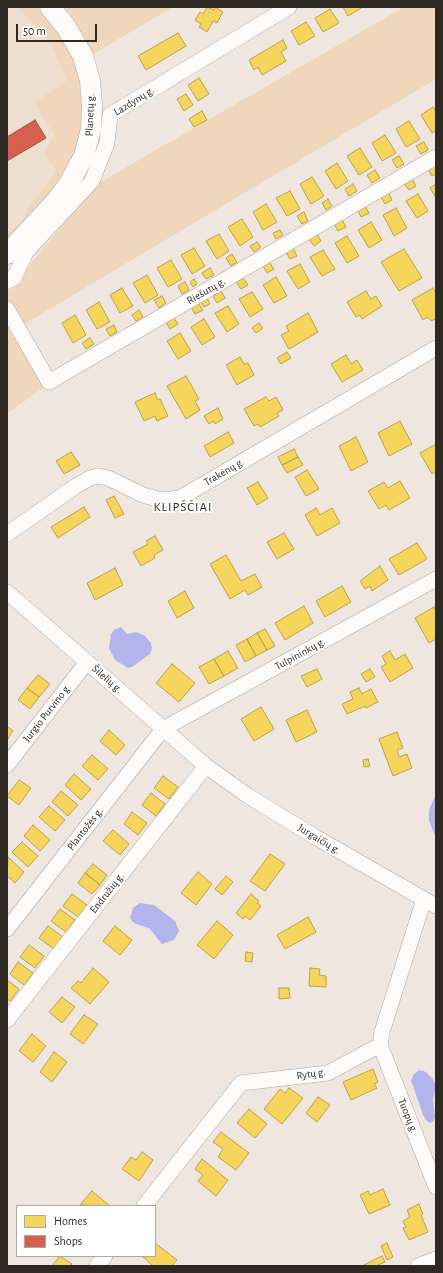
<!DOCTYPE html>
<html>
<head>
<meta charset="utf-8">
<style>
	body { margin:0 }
	#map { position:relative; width:443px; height:1273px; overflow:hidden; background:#efe7df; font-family:"Alegreya Sans",sans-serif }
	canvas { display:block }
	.frame { position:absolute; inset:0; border:8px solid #2e2923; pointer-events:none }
	.legend { position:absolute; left:16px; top:1205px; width:140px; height:52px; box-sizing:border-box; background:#fff; border:1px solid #aba9a7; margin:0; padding:5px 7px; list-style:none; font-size:12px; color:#2e2923 }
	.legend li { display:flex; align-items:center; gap:8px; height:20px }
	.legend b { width:20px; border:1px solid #aba9a7 }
	.scale { position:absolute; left:16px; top:24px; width:81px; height:18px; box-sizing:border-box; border:2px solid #2e2923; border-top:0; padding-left:5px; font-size:12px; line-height:14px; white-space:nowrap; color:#2e2923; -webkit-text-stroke:3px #fff; paint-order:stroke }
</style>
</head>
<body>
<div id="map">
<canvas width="443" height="1273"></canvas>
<div class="frame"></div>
<ul class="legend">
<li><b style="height:11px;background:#f6d55c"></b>Homes</li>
<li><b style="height:11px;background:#d6604d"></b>Shops</li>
</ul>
<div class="scale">50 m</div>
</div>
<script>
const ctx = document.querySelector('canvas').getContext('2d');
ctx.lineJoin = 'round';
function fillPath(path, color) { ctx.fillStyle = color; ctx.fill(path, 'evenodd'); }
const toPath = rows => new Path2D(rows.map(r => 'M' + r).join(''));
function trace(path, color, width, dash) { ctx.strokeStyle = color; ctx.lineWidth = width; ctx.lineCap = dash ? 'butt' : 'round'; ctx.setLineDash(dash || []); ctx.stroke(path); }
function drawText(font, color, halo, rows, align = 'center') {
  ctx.font = font + ' "Alegreya Sans",sans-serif'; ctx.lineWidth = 4; ctx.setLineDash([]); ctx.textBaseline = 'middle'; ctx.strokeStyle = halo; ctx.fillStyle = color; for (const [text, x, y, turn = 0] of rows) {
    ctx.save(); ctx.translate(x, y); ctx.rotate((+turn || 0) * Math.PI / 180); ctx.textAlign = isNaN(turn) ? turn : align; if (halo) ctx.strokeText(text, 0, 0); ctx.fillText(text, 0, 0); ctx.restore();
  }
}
const built = toPath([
	[7,7,18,7,52,45,66,81,34,103,54,134,44,155,56,171,27,209,25,218,7,234]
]);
const green = toPath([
	[18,7,41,7,67,38,83,80,84,128,70,165,50,197,7,242,7,234,25,218,27,209,56,171,44,155,54,134,34,103,66,81,52,45],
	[59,7,173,7,90,56],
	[404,7,436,7,436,79,11,332,44,387,7,414,7,291,13,288,27,268,97,184]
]);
const water = toPath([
	[121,627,127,634,136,632,144,635,151,643,152,649,150,654,132,667,128,668,115,660,109,648,111,634,114,630],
	[436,794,436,838,429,821,429,810],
	[140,903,154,905,175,921,179,931,174,940,162,944,149,928,136,924,132,921,130,918,133,908],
	[419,1070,426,1072,432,1078,436,1086,433,1099,435,1117,434,1121,430,1123,426,1120,423,1115,411,1080,414,1074]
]);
const homes = toPath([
	[207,7,214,10,215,7,223,12,217,23,213,21,207,32,199,27,201,24,195,20,200,12,203,14,207,7],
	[343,7,363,7,348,16,343,7],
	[330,9,339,23,323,32,315,18,330,9],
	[306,22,315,36,299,45,291,31,306,22],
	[178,33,186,46,146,70,138,56,178,33],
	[283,40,287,48,281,52,286,61,262,75,258,67,254,70,249,60,283,40],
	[199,78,209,94,198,101,188,85,199,78],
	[186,94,193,105,184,111,177,99,186,94],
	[433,107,436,112,436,131,432,133,421,115,433,107],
	[202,111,207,120,194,127,189,119,202,111],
	[409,121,420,139,406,147,396,129,409,121],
	[385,135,396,153,382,161,372,143,385,135],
	[424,142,428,150,421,154,416,146,424,142],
	[360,148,372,167,359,175,347,156,360,148],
	[399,156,404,164,397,168,392,160,399,156],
	[337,163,348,181,336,189,325,171,337,163],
	[436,165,436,174,432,176,428,169,436,165],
	[375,170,380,178,372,183,367,175,375,170],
	[312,177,324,196,311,204,300,184,312,177],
	[412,179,416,186,409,190,404,183,412,179],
	[353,184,357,191,349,196,345,189,353,184],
	[436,184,436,198,430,188,436,184],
	[290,191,300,209,287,216,276,198,290,191],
	[388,192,392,200,385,204,381,197,388,192],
	[418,194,428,211,417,218,406,201,418,194],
	[328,199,332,206,326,210,322,203,328,199],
	[266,204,277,222,263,230,253,212,266,204],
	[365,206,369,213,361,217,358,211,365,206],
	[396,208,407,228,394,236,383,215,396,208],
	[304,212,308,221,302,224,297,216,304,212],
	[242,219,253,237,240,246,228,227,242,219],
	[342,220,346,227,338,231,334,224,342,220],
	[371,222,382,240,369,248,358,230,371,222],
	[280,230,283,235,276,239,273,233,280,230],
	[219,234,229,251,217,259,206,241,219,234],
	[317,234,321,241,314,246,309,239,317,234],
	[347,236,359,256,347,263,335,243,347,236],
	[257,242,261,247,254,252,250,246,257,242],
	[194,248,205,266,192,274,181,255,194,248],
	[293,248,297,256,290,259,286,252,293,248],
	[404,249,422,278,399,291,381,262,404,249],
	[323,250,335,269,322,276,310,257,323,250],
	[232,254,237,262,231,266,226,258,232,254],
	[171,260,182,279,168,287,157,268,171,260],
	[269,262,274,269,267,273,263,266,269,262],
	[300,264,310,282,298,289,287,271,300,264],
	[210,268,214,275,206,279,202,273,210,268],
	[147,275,158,295,145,303,133,283,147,275],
	[276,277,287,296,274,303,263,285,276,277],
	[243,278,248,285,241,289,236,282,243,278],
	[194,279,197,284,193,287,190,282,194,279],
	[185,282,189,290,182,294,178,286,185,282],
	[122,288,133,306,120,313,110,295,122,288],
	[433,288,436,293,436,319,431,321,428,317,423,320,412,300,433,288],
	[221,291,225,298,217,303,213,296,221,291],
	[366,291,371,299,376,296,382,306,362,319,360,315,356,317,347,302,366,291],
	[252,292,263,309,250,317,239,299,252,292],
	[162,296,166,303,159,308,154,300,162,296],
	[207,298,210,304,204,307,200,301,207,298],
	[99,302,110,322,97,329,86,310,99,302],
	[198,303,203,310,195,314,191,307,198,303],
	[228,306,239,324,227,332,215,313,228,306],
	[139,310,143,317,136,321,132,315,139,310],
	[308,313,318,332,289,349,281,335,289,331,286,326,308,313],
	[75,315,86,335,73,343,62,323,75,315],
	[174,318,178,324,170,329,166,322,174,318],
	[204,319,215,337,202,345,191,327,204,319],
	[259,323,263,328,256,333,252,328,259,323],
	[114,325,117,332,110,336,106,329,114,325],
	[180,333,191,351,178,359,167,341,180,333],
	[90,338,94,344,86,349,82,343,90,338],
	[287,352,291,358,281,364,277,358,287,352],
	[346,355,351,364,357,360,363,370,342,382,331,364,346,355],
	[240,357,244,364,248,363,254,375,237,385,226,365,240,357],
	[186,376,199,399,195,401,200,410,186,419,167,386,186,376],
	[155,393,158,400,160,399,168,416,157,421,155,416,144,421,135,402,155,393],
	[266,397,269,401,276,397,283,410,277,413,279,416,260,427,258,424,254,426,244,409,266,397],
	[218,408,223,419,215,424,213,421,209,424,204,416,218,408],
	[400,421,412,444,389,456,378,433,400,421],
	[228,432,234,443,210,457,204,446,228,432],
	[356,437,368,462,351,471,339,446,356,437],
	[436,444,436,471,432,474,420,453,436,444],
	[294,449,298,457,282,465,278,457,294,449],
	[71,452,80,465,64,474,56,461,71,452],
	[298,457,303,465,287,473,282,465,298,457],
	[307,470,319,489,306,496,295,477,307,470],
	[400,481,410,498,389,510,386,505,379,509,368,491,384,482,388,488,400,481],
	[258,482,268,498,257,505,247,488,258,482],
	[114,496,124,514,115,518,106,500,114,496],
	[84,507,90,517,58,538,51,527,84,507],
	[316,508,320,515,332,508,340,523,317,536,305,515,316,508],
	[284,533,294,549,277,559,267,542,284,533],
	[155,536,163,550,154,555,155,558,141,566,133,552,148,544,146,541,155,536],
	[417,543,427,559,399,575,389,559,417,543],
	[226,555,241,581,255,574,262,587,248,595,245,590,230,599,210,564,226,555],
	[380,566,388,580,372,591,370,586,365,589,360,581,380,566],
	[115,568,123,585,95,600,87,583,115,568],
	[342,586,351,602,325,617,316,601,342,586],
	[185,591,194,608,177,618,168,601,185,591],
	[304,606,313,623,285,640,275,623,304,606],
	[434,607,436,611,436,639,429,643,415,618,434,607],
	[265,629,275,646,267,650,257,633,265,629],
	[257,633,267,650,256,656,247,639,257,633],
	[247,639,256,656,245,662,236,645,247,639],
	[228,651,238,668,224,676,214,659,228,651],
	[390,651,395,660,405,654,413,668,390,682,381,667,386,664,382,656,390,651],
	[214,659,224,676,209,684,199,667,214,659],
	[172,664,195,683,179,702,156,683,172,664],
	[317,669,322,679,307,687,301,676,317,669],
	[370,669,375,677,366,682,361,674,370,669],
	[38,675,50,684,39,697,27,688,38,675],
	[27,688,39,697,30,709,18,700,27,688],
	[359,688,362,694,371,689,378,702,366,708,365,706,347,714,342,704,353,699,350,692,359,688],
	[261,707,274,729,254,741,241,719,261,707],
	[307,710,317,732,296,742,286,720,307,710],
	[7,726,13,731,7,740,7,726],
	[109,730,125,745,116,755,100,741,109,730],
	[397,732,403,748,397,750,399,757,407,754,412,768,393,776,379,739,397,732],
	[92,755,108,769,98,780,82,766,92,755],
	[368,759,370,766,364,767,363,760,368,759],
	[74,774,91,789,81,800,65,785,74,774],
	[163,776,178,787,169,799,154,788,163,776],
	[19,780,31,788,19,805,7,796,19,780],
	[61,791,78,805,68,816,52,802,61,791],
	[151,793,165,804,156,816,142,805,151,793],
	[49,806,65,820,55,831,39,817,49,806],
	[132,812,147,823,138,835,124,824,132,812],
	[33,825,50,840,40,851,24,836,33,825],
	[113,830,129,844,120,855,103,841,113,830],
	[22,842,38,856,28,867,12,852,22,842],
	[270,854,285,864,265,891,250,881,270,854],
	[8,857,24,872,15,883,7,876,8,857],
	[93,864,107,875,100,885,85,873,93,864],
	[198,872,212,884,196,905,181,893,198,872],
	[85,873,100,885,92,894,78,883,85,873],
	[226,876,233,882,222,895,215,889,226,876],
	[72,894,87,905,78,917,63,906,72,894],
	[251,894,259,901,257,903,261,906,250,920,245,916,243,919,236,913,251,894],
	[60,909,75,920,66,932,51,921,60,909],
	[308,917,316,932,285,949,277,935,308,917],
	[217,921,233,935,214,959,197,945,217,921],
	[48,926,63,937,54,949,39,938,48,926],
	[115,926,132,940,120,955,103,941,115,926],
	[29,945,44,956,35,968,20,957,29,945],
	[246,952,253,953,252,962,245,961,246,952],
	[18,962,33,973,24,985,10,974,18,962],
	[93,968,109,982,90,1004,71,988,78,981,81,983,93,968],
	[310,968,320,969,319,975,326,976,326,987,309,986,310,968],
	[7,980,19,989,10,1001,7,999,7,980],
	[279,988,289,988,290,998,279,999,279,988],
	[62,997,75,1007,62,1023,49,1012,62,997],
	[84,1015,98,1024,83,1044,70,1034,84,1015],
	[32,1034,46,1046,33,1062,19,1051,32,1034],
	[54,1052,67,1062,52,1082,40,1072,54,1052],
	[373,1069,378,1082,374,1084,377,1088,351,1100,343,1082,373,1069],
	[289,1088,303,1098,282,1124,264,1109,280,1089,285,1093,289,1088],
	[318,1097,330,1105,317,1122,306,1113,318,1097],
	[249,1109,267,1124,255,1138,237,1123,249,1109],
	[221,1132,249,1153,236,1170,218,1157,223,1149,213,1142,221,1132],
	[142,1152,153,1160,139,1181,122,1169,131,1157,136,1160,142,1152],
	[202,1159,228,1180,216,1196,198,1181,203,1175,195,1169,202,1159],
	[383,1189,390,1205,369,1214,360,1195,368,1191,370,1195,383,1189],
	[92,1191,110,1206,80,1205,92,1191],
	[419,1204,423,1214,421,1215,428,1232,409,1240,403,1228,406,1227,403,1221,410,1217,407,1210,419,1204],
	[155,1243,177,1260,172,1266,153,1266,143,1257,155,1256,155,1243],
	[387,1243,393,1257,387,1260,381,1246,387,1243],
	[60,1256,72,1264,70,1266,52,1266,60,1256],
	[382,1256,385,1262,376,1266,365,1266,364,1265,382,1256]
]);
const shops = toPath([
	[35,120,46,138,7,161,7,137,35,120]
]);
const minor = toPath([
	[7,281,14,278,26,252,92,181,107,143,110,115,289,7],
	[7,309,49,382,436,157],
	[7,534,76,486,90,478,98,476,108,478,143,495,161,500,180,498,436,348],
	[7,592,206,766,248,796,317,838,436,906],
	[7,765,87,662],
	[7,929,163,729,436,579],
	[7,1020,206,766],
	[380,1045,382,1032,424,899],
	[380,1045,436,1187],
	[144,1206,241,1083,328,1073,380,1045],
	[97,1266,105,1256],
	[418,1266,436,1259]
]);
const major = toPath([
	[7,254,57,200,68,185,84,156,91,129,92,105,90,81,83,56,66,27,50,7]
]);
const streetNames = [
	["Lazdynų g.",134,101,-32],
	["Planetų g.",90,115,-88],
	["Riešutų g.",206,291,-30],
	["Trakėnų g.",224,472,-30],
	["Tulpininkų g.",300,654,-29],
	["Šilelių g.",107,679,41],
	["Jurgio Purvino g.",47,713,-52],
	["Plantožės g.",85,829,-52],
	["Jurgaičių g.",319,839,31],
	["Endružių g.",107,893,-52],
	["Rytų g.",311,1074,-8],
	["Tuopų g.",408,1116,68]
];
const quarterNames = [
	["KLIPŠČIAI",183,507]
];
fillPath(built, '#eedfd0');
fillPath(green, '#f0d7bb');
fillPath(water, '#b1b5ec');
fillPath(homes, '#f6d55c');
trace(homes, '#baa14b', 1);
fillPath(shops, '#d6604d');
trace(shops, '#a45040', 1);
trace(minor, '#aca7a0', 16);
trace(major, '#aca7a0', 21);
trace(minor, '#fdfbfa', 15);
trace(major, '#fdfbfa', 20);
drawText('11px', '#2e2923', '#fff', streetNames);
ctx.letterSpacing = '1px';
drawText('13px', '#2e2923', '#fff', quarterNames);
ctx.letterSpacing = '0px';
</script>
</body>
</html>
